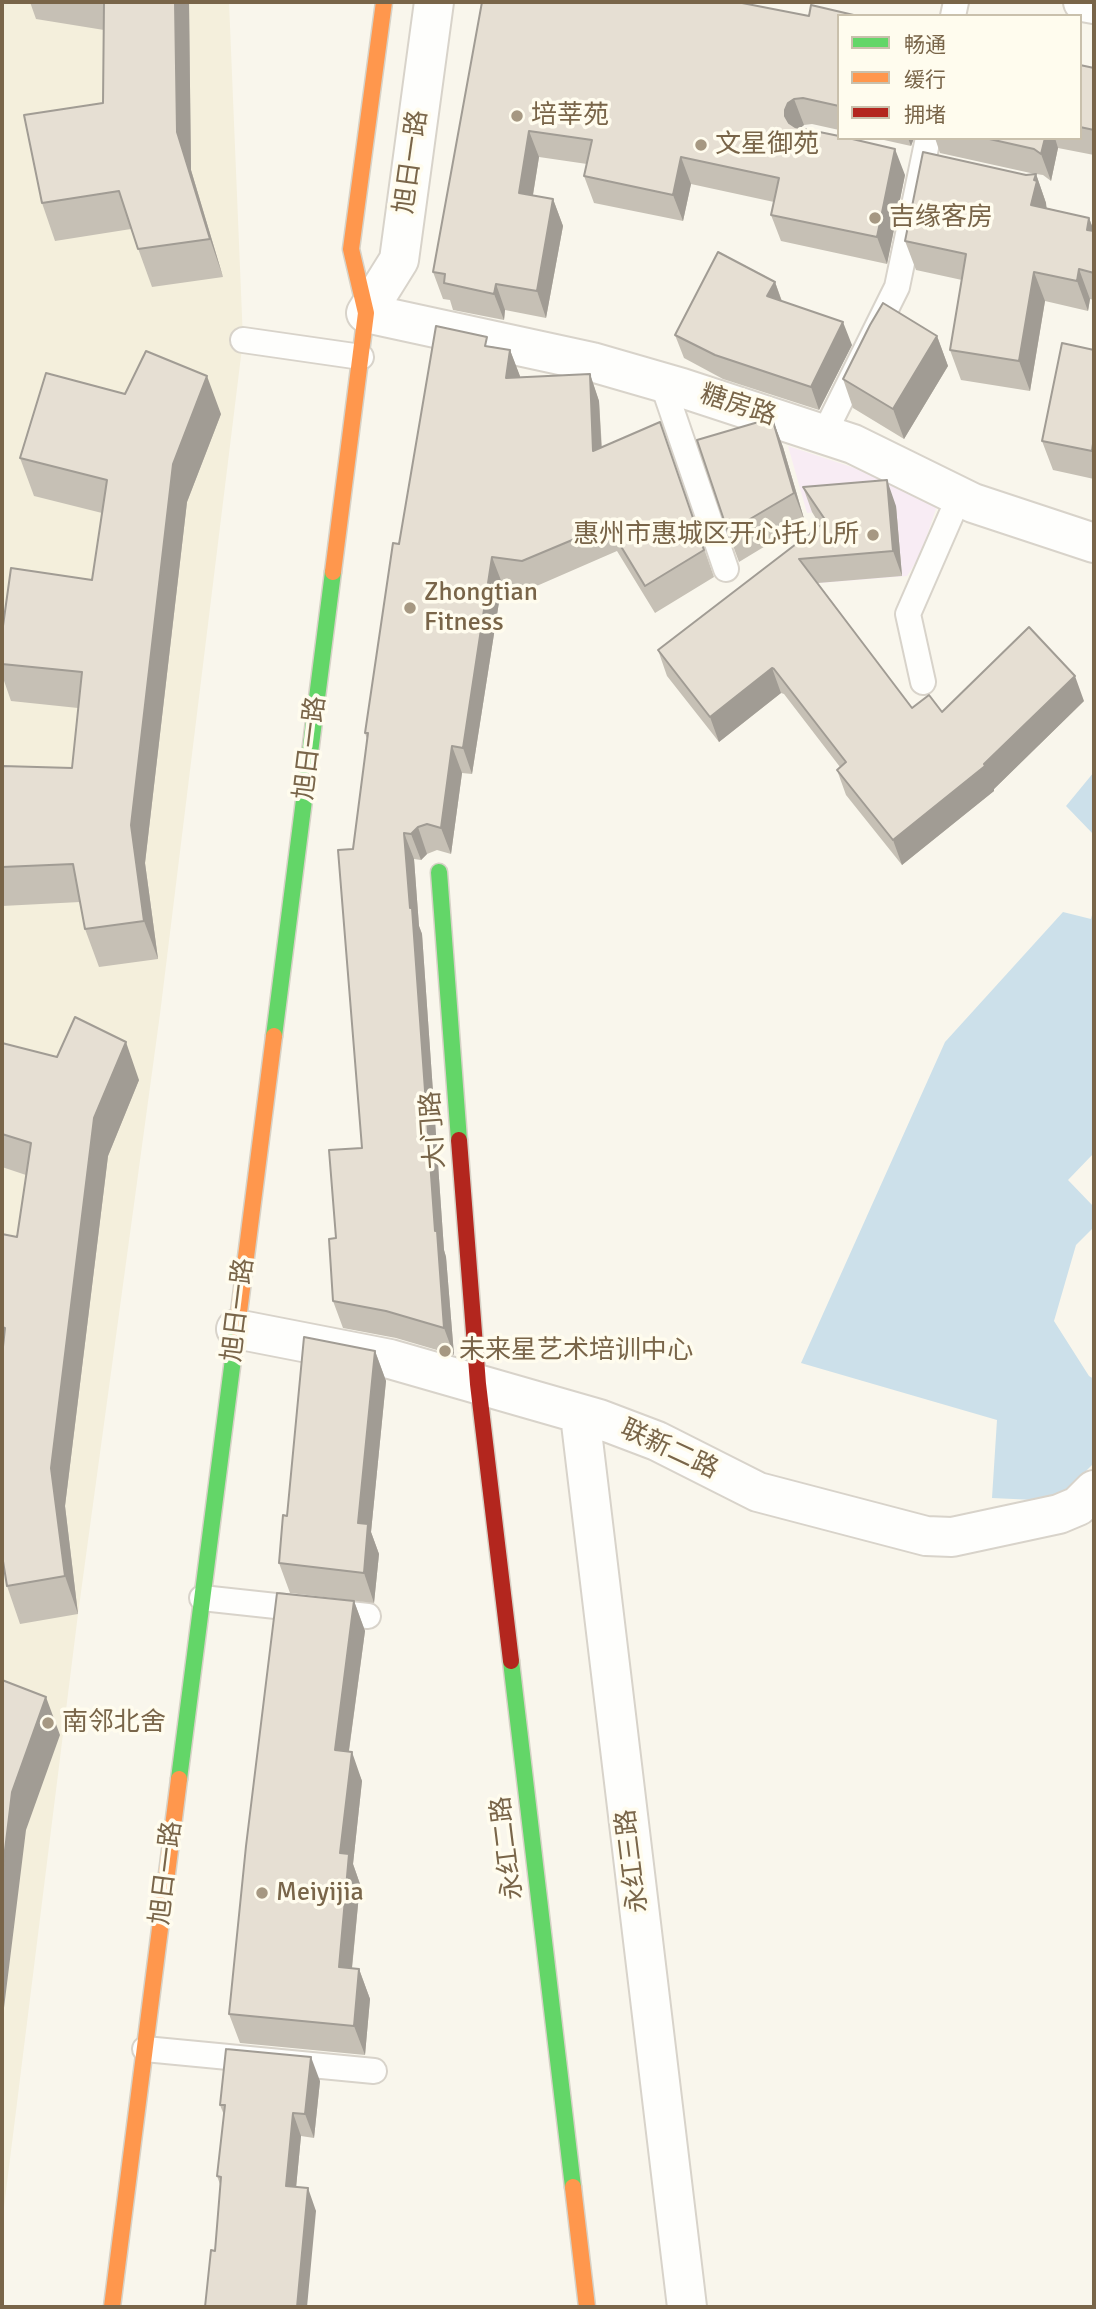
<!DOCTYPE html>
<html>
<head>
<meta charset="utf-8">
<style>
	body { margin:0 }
	#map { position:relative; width:1096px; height:2309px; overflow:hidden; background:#f9f6ec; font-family:Signika,"Noto Sans SC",sans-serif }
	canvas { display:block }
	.frame { position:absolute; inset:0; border:4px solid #796549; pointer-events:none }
	.legend { position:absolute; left:837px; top:14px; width:245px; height:126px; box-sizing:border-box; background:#fffcee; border:2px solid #c9c0ac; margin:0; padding:9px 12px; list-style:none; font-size:21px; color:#796549 }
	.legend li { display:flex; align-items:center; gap:14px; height:35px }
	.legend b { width:35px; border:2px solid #c9c0ac }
</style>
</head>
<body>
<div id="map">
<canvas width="1096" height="2309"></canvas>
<div class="frame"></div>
<ul class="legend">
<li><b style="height:9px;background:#63d668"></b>畅通</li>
<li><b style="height:9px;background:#ff974d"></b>缓行</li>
<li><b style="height:9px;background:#b3261e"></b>拥堵</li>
</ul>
</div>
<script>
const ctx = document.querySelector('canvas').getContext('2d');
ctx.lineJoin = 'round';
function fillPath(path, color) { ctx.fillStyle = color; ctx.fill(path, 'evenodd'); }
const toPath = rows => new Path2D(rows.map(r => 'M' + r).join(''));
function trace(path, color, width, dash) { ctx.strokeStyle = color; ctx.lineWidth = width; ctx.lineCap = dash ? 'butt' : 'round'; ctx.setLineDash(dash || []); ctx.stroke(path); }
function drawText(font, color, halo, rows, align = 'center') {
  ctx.font = font + ' Signika,"Noto Sans SC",sans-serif'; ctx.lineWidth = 7; ctx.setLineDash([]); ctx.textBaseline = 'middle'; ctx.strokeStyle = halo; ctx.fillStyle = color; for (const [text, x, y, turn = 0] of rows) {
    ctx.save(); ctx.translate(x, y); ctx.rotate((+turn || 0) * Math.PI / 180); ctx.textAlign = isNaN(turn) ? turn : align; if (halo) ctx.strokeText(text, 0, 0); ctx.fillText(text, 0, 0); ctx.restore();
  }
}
const residential = toPath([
	[2,2,229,2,243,340,160,1014,78,1614,2,2223]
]);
const education = toPath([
	[788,446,900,483,937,506,920,556,907,576,821,583,816,512,807,513]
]);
const water = toPath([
	[1094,772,1094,835,1066,806],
	[1094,907,1094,1153,1068,1180,1094,1207,1094,1227,1076,1245,1054,1321,1089,1376,1094,1379,1094,1463,1056,1501,992,1498,997,1420,801,1363,945,1042,1063,912,1091,919]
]);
const lane = toPath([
	[953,16,956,2],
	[243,340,361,357],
	[662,382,726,569],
	[824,434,897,287,928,138],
	[923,682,908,614,959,497],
	[202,1598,368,1616],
	[145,2049,374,2071]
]);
const street = toPath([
	[434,2,399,260,366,313,592,362,682,388,853,444,973,503,1094,543],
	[1083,2,1094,4],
	[236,1329,390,1359,599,1419,657,1441,758,1492,926,1536,952,1537,1059,1514,1078,1506,1094,1490],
	[580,1415,687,2307]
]);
const fast = toPath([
	[439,872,459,1140],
	[274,1036,333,572],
	[511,1661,573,2187],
	[179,1779,237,1328]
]);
const slow = toPath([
	[333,572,366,313,351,249,384,2],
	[237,1328,274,1036],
	[573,2187,587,2307],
	[112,2307,179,1779]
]);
const jam = toPath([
	[459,1140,478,1384,511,1661]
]);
const wall = toPath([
	[30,2,189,2,191,170,223,277,152,287,131,229,55,241,42,203,103,103,104,30,36,19],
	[482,2,809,16,839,16,839,130,812,124,804,125,800,128,905,175,887,264,781,241,771,215,774,202,691,184,683,221,594,203,584,176,587,164,539,157,533,195,553,199,563,226,546,318,505,310,504,320,453,310,450,300,443,299,433,272],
	[1080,65,1094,68,1094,155,1058,148,1051,181,1043,175,1036,174,1046,203,1047,208,1089,218,1094,231,1094,300,1090,299,1088,311,1045,301,1030,391,961,380,950,350,962,280,916,270,905,241,1026,175,1035,174,940,153,935,138,1080,138],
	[875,138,914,138,911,146],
	[775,282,782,301,852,345,819,410,723,379,684,358,675,335],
	[937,336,948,366,904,439,853,408,843,379],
	[490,346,510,350,520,377,590,374,599,401,602,448,660,422,714,577,655,613,617,551,532,588,502,583,472,774,462,773,451,854,437,850,427,854,421,860,414,859,419,926,422,934,444,1250,446,1257,454,1355,396,1338,343,1328,333,1301,336,1238,362,1148,353,849,367,739,365,733,399,544],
	[1094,350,1094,479,1053,470,1042,441],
	[125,394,221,414,187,502,145,863,158,959,99,967,85,929,80,902,2,906,2,766,72,768,78,708,11,701,2,675,2,633,92,580,102,513,34,496,20,458],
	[772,418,783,447,805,522,739,562,728,532],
	[803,487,896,506,902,576,818,583,912,708,942,712,1084,701,994,789,994,791,902,865,846,795,837,770,840,767,784,694,781,693,719,742,667,676,658,650,820,525,812,512],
	[2,1043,139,1080,108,1156,65,1506,78,1614,20,1624,7,1586,2,1555,2,1234,17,1237,26,1175,2,1167],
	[375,1351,386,1381,371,1532,379,1554,374,1603,290,1593,279,1563,287,1516],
	[354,1601,365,1631,349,1751,362,1781,353,1864,360,1884,352,1969,359,1969,370,1999,365,2055,240,2043,229,2014],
	[320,2081,314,2138,301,2136,296,2187,316,2211,215,2251,221,2187,217,2176,224,2115,220,2105]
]);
const shadedWall = toPath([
	[175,2,189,2,191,170,223,277,210,239,177,132],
	[794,99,804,125,798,130,794,136,785,116,785,110,788,103],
	[529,131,539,157,529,219,519,193],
	[908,138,914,138,911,146],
	[1045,138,1055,138,1058,148,1051,181,1041,154],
	[895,149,905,175,887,264,877,237],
	[681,157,691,184,683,221,673,195],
	[1036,174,1046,203,1046,206,1047,210,1031,205],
	[553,199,563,226,546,318,537,291],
	[1089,218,1094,231,1087,230],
	[1079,269,1090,299,1088,311,1077,281],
	[1034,272,1045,301,1030,391,1019,361],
	[775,282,783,305,767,296],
	[496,284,505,310,504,320,494,294],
	[843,322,852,345,819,410,811,387],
	[937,336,948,366,904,439,893,409],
	[510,350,520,376,515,404,506,378],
	[590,374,599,401,603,478,593,451],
	[207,376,221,414,187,502,145,863,158,959,144,921,131,825,173,464],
	[772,418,783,447,805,522,794,493],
	[887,480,896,506,902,576,893,551],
	[492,557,502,583,472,774,463,748],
	[772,668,781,693,719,742,710,717],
	[1075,676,1084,701,994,789,994,791,902,865,893,840,984,764],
	[452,746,462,773,451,854,441,828],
	[418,827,427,854,421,860,411,834],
	[404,833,414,859,419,926,422,934,444,1250,446,1257,454,1355,444,1328,435,1231],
	[126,1042,139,1080,108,1156,65,1506,78,1614,65,1576,51,1468,94,1118],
	[375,1351,386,1381,371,1532,379,1554,374,1603,364,1573,358,1523],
	[354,1601,365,1631,345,1779,335,1750],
	[46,1697,60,1735,26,1830,2,2024,2,1875,12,1792],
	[352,1752,362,1781,353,1864,360,1884,349,1997,339,1967,340,1853],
	[359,1969,370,1999,365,2055,354,2026],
	[311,2057,320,2081,314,2138,305,2114],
	[293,2113,301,2136,294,2209,286,2186],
	[308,2188,316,2211,307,2307,297,2307]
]);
const building = toPath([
	[104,2,175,2,177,132,210,239,138,249,119,191,42,203,24,115,103,103,104,2],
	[482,2,737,2,809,16,811,5,858,16,839,16,839,106,803,98,794,99,788,103,785,110,785,116,789,123,795,127,839,136,839,138,848,138,895,149,877,237,771,215,779,178,681,157,673,195,584,176,592,140,529,131,519,193,553,199,537,291,496,284,494,294,444,283,445,274,433,272,482,2],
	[1080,65,1094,68,1094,130,1080,127,1080,65],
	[985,138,1045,138,1041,154,1034,149,985,138],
	[923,152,1026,175,1036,174,1034,180,1037,181,1031,205,1089,218,1087,230,1094,231,1094,273,1079,269,1077,281,1034,272,1019,361,950,350,966,254,905,241,923,152],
	[718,252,775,282,767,296,843,322,811,387,715,355,675,335,718,252],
	[883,303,937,336,893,409,843,379,870,325,883,303],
	[436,326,487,337,485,346,510,350,506,378,590,374,593,451,660,422,704,550,645,586,608,525,522,561,492,557,463,748,452,746,441,828,427,824,418,827,411,834,404,833,410,908,412,908,435,1231,437,1231,444,1328,386,1311,333,1301,329,1239,336,1238,329,1150,362,1148,338,850,353,849,368,733,365,733,393,543,399,544,436,326],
	[1062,343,1094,350,1094,437,1092,451,1042,441,1062,343],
	[146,351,207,376,173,464,131,825,144,921,85,929,73,864,2,867,2,766,72,768,82,672,2,664,2,633,11,568,92,580,107,480,20,458,46,373,125,394,146,351],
	[772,418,794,493,728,532,697,440,772,418],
	[887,480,893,551,799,559,912,708,929,695,942,712,1029,627,1075,676,984,764,985,766,893,840,837,770,846,762,774,669,772,668,710,717,658,650,826,521,803,487,887,480],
	[75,1017,126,1042,94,1118,51,1468,65,1576,7,1586,2,1555,2,1356,5,1328,2,1327,2,1234,17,1237,31,1143,2,1134,2,1043,57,1057,75,1017],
	[304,1337,375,1351,358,1523,368,1524,364,1573,279,1563,283,1515,287,1516,304,1337],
	[277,1593,354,1601,335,1750,352,1752,340,1853,349,1854,339,1967,359,1969,354,2026,229,2014,246,1846,277,1593],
	[2,1680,46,1697,12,1792,2,1875,2,1680],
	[226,2049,311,2057,305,2114,293,2113,286,2186,308,2188,297,2307,205,2307,211,2250,215,2251,221,2177,217,2176,225,2105,220,2105,226,2049]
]);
const markers = [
	[517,116,7,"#a69882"],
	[701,145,7,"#a69882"],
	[875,218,7,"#a69882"],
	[873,535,7,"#a69882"],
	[410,608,7,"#a69882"],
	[445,1351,7,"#a69882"],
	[48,1723,7,"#a69882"],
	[262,1893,7,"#a69882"]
];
const poiNames = [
	["培莘苑",531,116],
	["文星御苑",715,145],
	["吉缘客房",889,218],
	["惠州市惠城区开心托儿所",859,535,"right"],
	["Zhongtian",424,593],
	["Fitness",424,623],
	["未来星艺术培训中心",459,1351],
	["南邻北舍",62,1723],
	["Meiyijia",276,1893]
];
const streetNames = [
	["旭日一路",412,162,-82],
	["糖房路",738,406,18],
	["旭日一路",311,748,-83],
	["大门路",434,1130,-94],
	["旭日一路",239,1310,-83],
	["联新二路",669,1450,25],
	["永红二路",508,1848,-97],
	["永红三路",633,1861,-97],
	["旭日一路",167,1873,-83]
];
fillPath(residential, '#f4efdc');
fillPath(education, '#f8ecf4');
fillPath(water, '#cce0ea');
trace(lane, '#d8d3ca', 28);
trace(street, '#d8d3ca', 42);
trace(fast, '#d7d2c7', 19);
trace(slow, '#d7d2c7', 19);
trace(jam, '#d7d2c7', 19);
trace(lane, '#fefefc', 24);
trace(street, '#fefefc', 38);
trace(fast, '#63d668', 16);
trace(slow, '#ff974d', 16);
trace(jam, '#b3261e', 16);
fillPath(wall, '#c6c0b5');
fillPath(shadedWall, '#a19c94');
fillPath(building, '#e6dfd3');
trace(building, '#a19c94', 2);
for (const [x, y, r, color] of markers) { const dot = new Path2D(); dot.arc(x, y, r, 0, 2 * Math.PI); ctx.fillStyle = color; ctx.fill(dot); trace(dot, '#fffcee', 2.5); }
drawText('26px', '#796549', '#fffcee', poiNames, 'left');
drawText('26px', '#796549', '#fffcee', streetNames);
</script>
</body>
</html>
